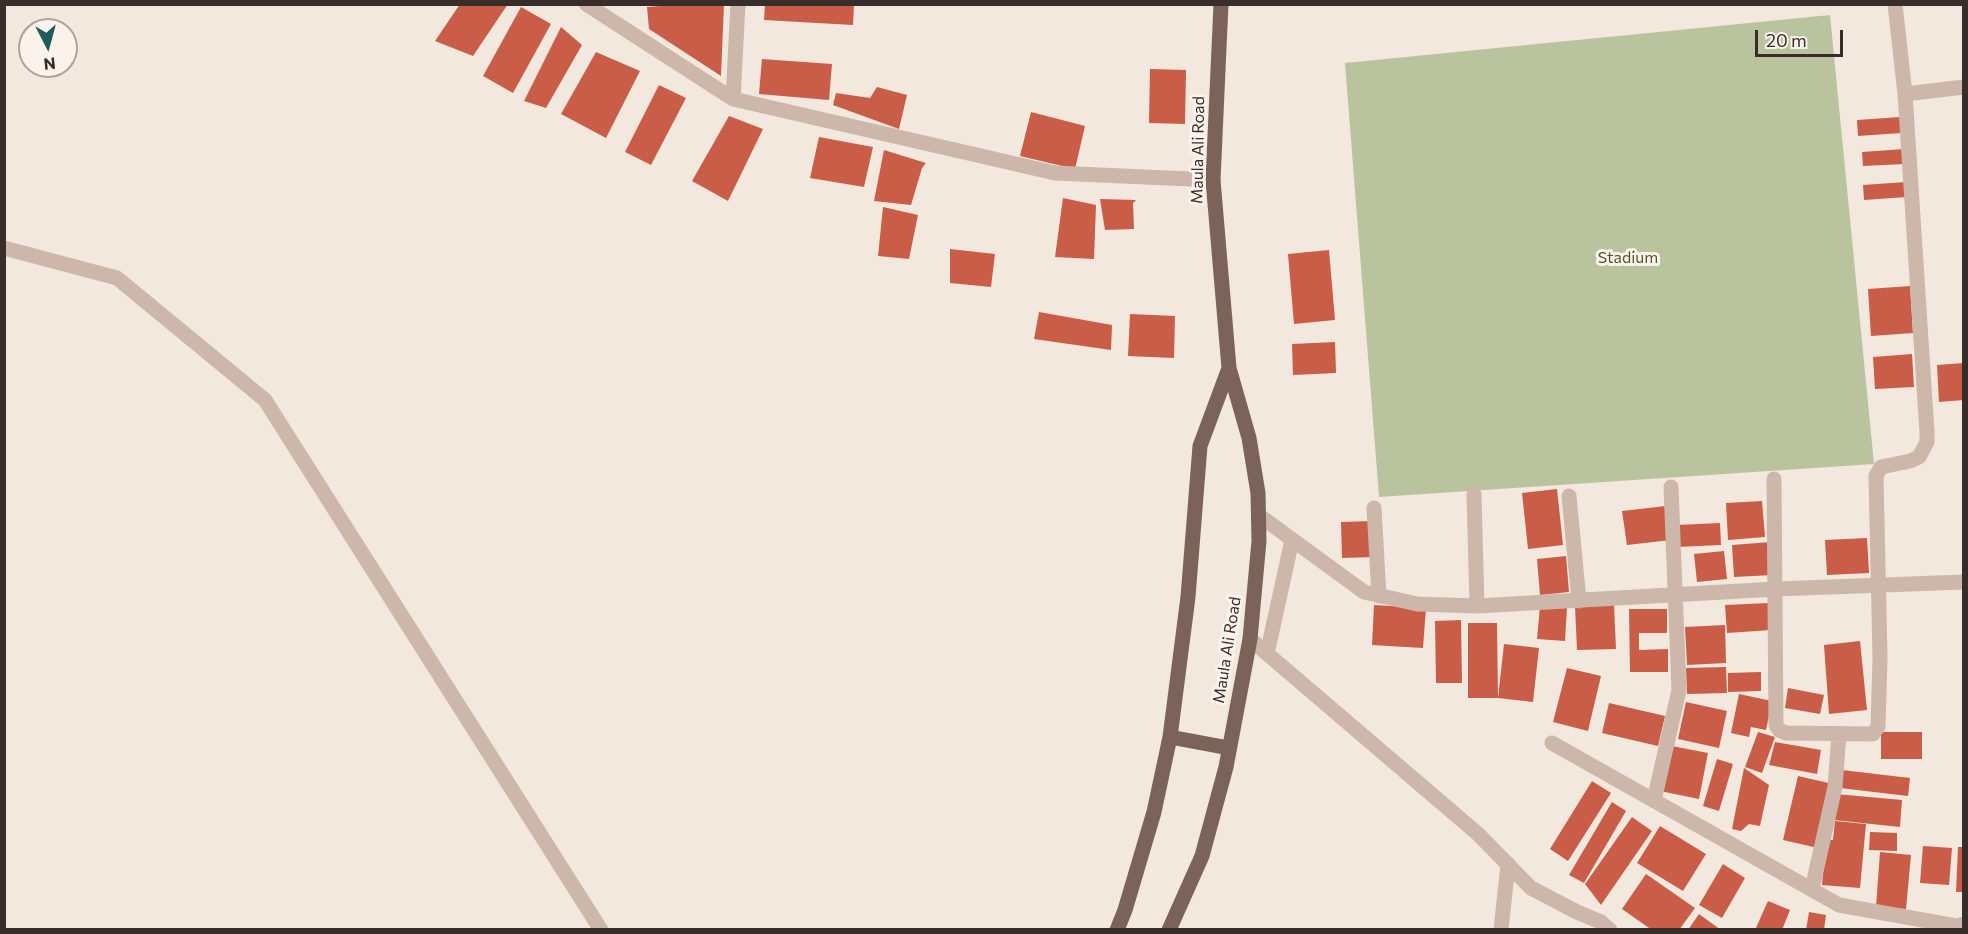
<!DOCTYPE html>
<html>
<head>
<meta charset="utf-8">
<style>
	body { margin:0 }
	#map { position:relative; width:1968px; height:934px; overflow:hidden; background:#f3e8de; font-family:Commissioner,sans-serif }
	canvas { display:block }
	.frame { position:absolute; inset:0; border:6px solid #392d29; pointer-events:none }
	.north { position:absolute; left:18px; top:18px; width:60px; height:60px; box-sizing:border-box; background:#fbf2eb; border:2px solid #ada39d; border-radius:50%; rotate:174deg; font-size:16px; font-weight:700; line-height:24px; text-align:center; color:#392d29 }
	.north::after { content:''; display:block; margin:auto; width:21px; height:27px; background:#1e5c5c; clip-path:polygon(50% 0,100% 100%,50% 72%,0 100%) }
	.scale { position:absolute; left:1755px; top:30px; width:88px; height:27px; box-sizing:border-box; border:3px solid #392d29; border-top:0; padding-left:8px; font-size:18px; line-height:21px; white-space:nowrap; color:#392d29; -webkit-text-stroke:4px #fbf2eb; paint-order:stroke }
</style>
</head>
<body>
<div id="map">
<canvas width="1968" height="934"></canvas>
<div class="frame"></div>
<div class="north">N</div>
<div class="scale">20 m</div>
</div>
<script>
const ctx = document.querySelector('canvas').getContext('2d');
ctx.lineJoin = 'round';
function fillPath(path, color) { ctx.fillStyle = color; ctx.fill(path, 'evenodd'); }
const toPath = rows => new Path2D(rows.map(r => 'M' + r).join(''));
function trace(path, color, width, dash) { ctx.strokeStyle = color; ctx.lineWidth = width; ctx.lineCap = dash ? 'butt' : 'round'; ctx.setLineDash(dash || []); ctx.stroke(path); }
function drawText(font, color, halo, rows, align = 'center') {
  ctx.font = font + ' Commissioner,sans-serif'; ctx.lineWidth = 6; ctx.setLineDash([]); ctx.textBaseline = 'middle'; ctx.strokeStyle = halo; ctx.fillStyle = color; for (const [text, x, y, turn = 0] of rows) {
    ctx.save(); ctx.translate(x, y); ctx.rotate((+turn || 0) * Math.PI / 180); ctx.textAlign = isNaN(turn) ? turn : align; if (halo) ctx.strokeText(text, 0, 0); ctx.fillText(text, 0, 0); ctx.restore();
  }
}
const green = toPath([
	[1830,15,1874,464,1379,497,1345,63]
]);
const building = toPath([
	[460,4,508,4,473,56,435,41],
	[686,4,724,4,721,76,649,29,647,7],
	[765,4,854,4,853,25,764,20],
	[521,7,551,24,513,93,483,76],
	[561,27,582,45,546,108,524,101],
	[596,52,640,71,606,138,561,114],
	[762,59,832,64,829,100,759,94],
	[1150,69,1186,70,1185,124,1149,123],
	[659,85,686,98,651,165,625,152],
	[877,87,907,95,899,129,833,105,836,93,870,98],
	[1031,112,1085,126,1075,169,1020,156],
	[729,116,763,129,728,201,692,181],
	[1900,117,1901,133,1858,136,1857,120],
	[819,137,873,147,864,187,810,178],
	[1904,149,1905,164,1863,166,1862,152],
	[884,150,926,163,922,168,911,205,874,201],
	[1906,182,1907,197,1864,200,1863,185],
	[1063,198,1096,205,1094,259,1055,257],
	[1100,199,1136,200,1133,203,1134,229,1105,230],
	[883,207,918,215,909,259,878,256],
	[950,249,995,254,991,287,950,283],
	[1329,250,1335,320,1294,324,1288,254],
	[1910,286,1913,333,1871,336,1868,289],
	[1039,312,1112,325,1111,350,1034,339],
	[1130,314,1175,316,1174,358,1128,356],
	[1335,342,1336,373,1293,375,1292,344],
	[1912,354,1914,387,1875,389,1873,357],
	[1964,363,1964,400,1939,402,1937,365],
	[1557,489,1563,545,1528,549,1522,493],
	[1762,501,1765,537,1728,540,1726,503],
	[1666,506,1671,540,1627,545,1622,511],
	[1373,521,1374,557,1342,558,1341,522],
	[1720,523,1721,545,1677,547,1677,525],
	[1867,538,1869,573,1827,575,1825,540],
	[1771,542,1773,575,1734,577,1732,545],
	[1724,551,1727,579,1697,582,1694,554],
	[1566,556,1569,592,1540,595,1537,559],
	[1769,603,1771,630,1727,633,1725,605],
	[1374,605,1426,608,1423,648,1372,645],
	[1614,605,1616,649,1577,650,1575,606],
	[1540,606,1567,608,1565,641,1537,639],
	[1629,609,1667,609,1667,633,1639,633,1639,650,1668,649,1668,672,1630,672],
	[1461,620,1462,683,1436,683,1435,621],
	[1468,623,1497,623,1498,698,1468,698],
	[1725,625,1726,663,1687,665,1685,627],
	[1860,641,1867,710,1829,714,1824,645],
	[1504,644,1539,648,1533,702,1498,698],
	[1726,667,1727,693,1687,694,1686,668],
	[1567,668,1601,676,1588,731,1553,722],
	[1761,672,1761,691,1728,692,1728,673],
	[1788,688,1824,695,1820,714,1785,708],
	[1739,694,1772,701,1766,730,1751,727,1749,737,1731,733],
	[1686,702,1727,711,1719,748,1678,739],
	[1609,703,1665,716,1658,746,1602,733],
	[1758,732,1775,737,1762,773,1745,767],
	[1881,732,1922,732,1922,759,1881,759],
	[1775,742,1821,750,1817,774,1769,765],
	[1672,746,1708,753,1699,799,1660,791],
	[1717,759,1733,764,1719,811,1703,806],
	[1744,768,1769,785,1760,826,1749,824,1741,831,1732,829],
	[1842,770,1910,778,1908,796,1840,788],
	[1798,776,1833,784,1818,848,1783,840],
	[1592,781,1611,793,1568,861,1550,849],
	[1836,794,1902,800,1900,827,1834,820],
	[1612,802,1626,811,1584,883,1569,875],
	[1632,817,1652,831,1601,905,1585,884],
	[1835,821,1866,824,1860,888,1822,885,1826,840,1833,840],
	[1660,826,1706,854,1683,891,1637,863],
	[1870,832,1897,833,1897,851,1869,850],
	[1923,846,1952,848,1949,885,1920,883],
	[1958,847,1964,847,1964,892,1956,892],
	[1880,852,1911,855,1906,909,1876,907],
	[1723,864,1745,878,1722,918,1699,905],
	[1646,874,1695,908,1679,930,1652,930,1622,909],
	[1768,901,1790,910,1782,930,1755,930],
	[1809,912,1826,915,1824,930,1806,930],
	[1699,914,1721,930,1688,930]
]);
const minor = toPath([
	[586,4,733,99,1055,173,1213,180],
	[1905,94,1964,87],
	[733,99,738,4],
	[4,248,117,278,265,400,601,930],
	[1774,479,1776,725,1779,730,1786,733,1873,734,1878,727,1880,658,1876,476,1881,467,1910,461,1919,457,1927,442,1927,432,1905,94,1895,4],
	[1474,494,1477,606],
	[1569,496,1579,601],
	[1374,508,1379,596],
	[1260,516,1364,592,1417,604,1477,606,1776,589,1964,582],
	[1250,639,1478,834,1531,888,1577,912,1601,922,1610,930],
	[1267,654,1292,540],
	[1552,743,1839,905,1956,926,1964,924],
	[1654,801,1679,690,1671,487],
	[1812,889,1835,787,1839,734],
	[1501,930,1508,864]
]);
const primary = toPath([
	[1170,737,1229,748],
	[1117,930,1125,910,1154,812,1170,737,1188,597,1200,446,1229,368],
	[1169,930,1202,856,1226,767,1250,639,1259,541,1258,493,1249,438,1229,368,1213,180,1221,4]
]);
const streetNames = [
	["Maula Ali Road",1198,150,-89],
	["Maula Ali Road",1227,650,-81]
];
const parkNames = [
	["Stadium",1628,258]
];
fillPath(green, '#b9c39e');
fillPath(building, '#c95d47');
trace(minor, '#ccb7aa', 15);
trace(primary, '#7b635a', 15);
drawText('16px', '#392d29', '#fbf2eb', streetNames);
drawText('16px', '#4b582c', '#fbf2eb', parkNames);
</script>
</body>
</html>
